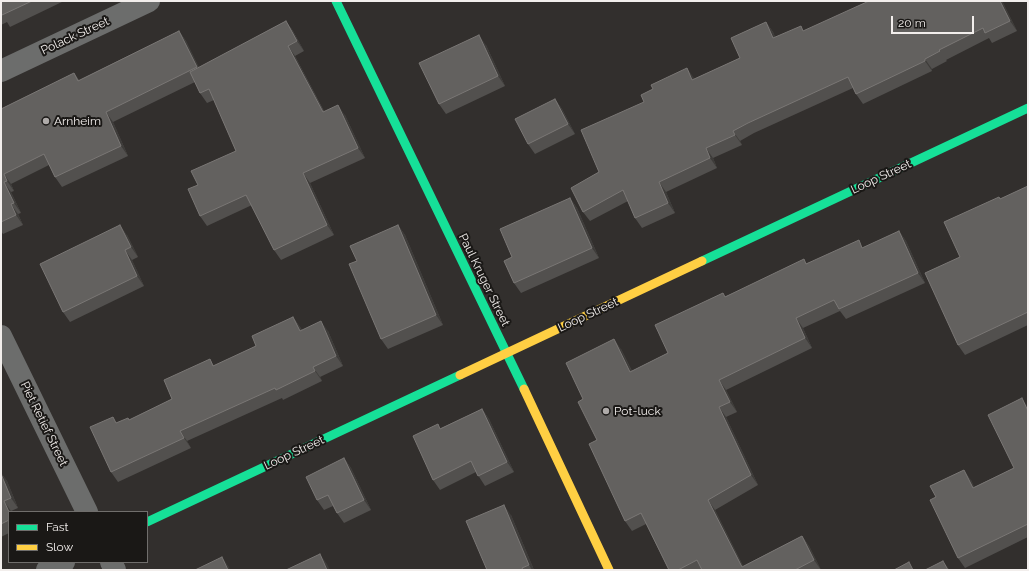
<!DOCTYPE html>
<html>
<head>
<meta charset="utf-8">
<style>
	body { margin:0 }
	#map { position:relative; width:1029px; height:571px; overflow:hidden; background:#322f2d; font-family:Raleway,sans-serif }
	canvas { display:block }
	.frame { position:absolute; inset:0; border:2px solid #f2eeec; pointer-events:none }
	.legend { position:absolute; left:8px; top:511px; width:140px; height:52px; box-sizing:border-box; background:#1a1816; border:1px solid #706e6c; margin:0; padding:5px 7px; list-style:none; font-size:12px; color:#f2eeec }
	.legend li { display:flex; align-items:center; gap:8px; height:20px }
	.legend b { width:20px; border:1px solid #706e6c }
	.scale { position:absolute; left:891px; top:16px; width:83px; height:18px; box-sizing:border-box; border:2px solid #f2eeec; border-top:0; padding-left:5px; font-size:12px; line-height:14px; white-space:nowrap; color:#f2eeec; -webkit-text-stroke:3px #1a1816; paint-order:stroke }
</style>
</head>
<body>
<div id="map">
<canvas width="1029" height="571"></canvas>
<div class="frame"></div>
<ul class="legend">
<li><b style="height:5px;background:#16e098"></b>Fast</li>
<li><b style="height:5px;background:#ffcf43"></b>Slow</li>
</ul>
<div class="scale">20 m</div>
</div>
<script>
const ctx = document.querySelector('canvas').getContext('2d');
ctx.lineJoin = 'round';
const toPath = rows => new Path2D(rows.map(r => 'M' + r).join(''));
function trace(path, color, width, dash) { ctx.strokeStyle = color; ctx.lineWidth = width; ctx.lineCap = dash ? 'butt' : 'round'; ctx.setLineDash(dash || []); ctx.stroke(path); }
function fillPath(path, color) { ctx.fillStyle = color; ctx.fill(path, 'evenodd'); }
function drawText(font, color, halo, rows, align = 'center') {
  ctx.font = font + ' Raleway,sans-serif'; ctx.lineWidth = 4; ctx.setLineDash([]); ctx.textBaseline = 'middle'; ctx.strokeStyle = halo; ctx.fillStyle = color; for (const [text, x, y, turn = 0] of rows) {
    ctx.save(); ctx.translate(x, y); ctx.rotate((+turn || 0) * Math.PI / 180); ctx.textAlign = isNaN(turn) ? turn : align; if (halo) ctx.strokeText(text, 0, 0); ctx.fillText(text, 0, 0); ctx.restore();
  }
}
const street = toPath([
	[1,71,149,1],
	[1,336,87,512],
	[111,562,115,570],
	[47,570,64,562]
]);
const fast = toPath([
	[336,1,524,389],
	[702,261,1028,108],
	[147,522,460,375]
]);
const slow = toPath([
	[460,375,702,261],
	[524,389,609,570]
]);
const wall = toPath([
	[1,1,64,1,10,27,7,22,1,25],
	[1002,1,1017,31,992,43,989,38,946,60,947,61,932,69,932,71,863,104,856,94,853,88,754,133,740,141,742,145,713,158,717,168,666,192,675,213,642,228,635,218,628,201,590,221,583,212,599,172,694,79,740,58,766,22,773,32,775,37,804,31],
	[286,21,293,31,304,51,295,56,324,111,345,115,365,158,310,183,334,235,281,260,274,250,252,205,207,226,200,216,198,185,236,151,214,100,207,103,200,93,195,82,113,122,128,156,62,187,55,177,49,165,11,184,14,191,11,192,21,213,18,214,23,225,3,234,1,231,1,109,74,73,79,80,179,31,186,41,199,68],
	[486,45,505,86,446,114,439,104],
	[555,99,562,109,575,134,535,154,528,144],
	[1028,186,1028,325,965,355,958,345,960,257,999,197,1001,199],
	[570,198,577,208,599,258,521,293,514,283,512,257],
	[398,225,405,235,443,325,388,349,381,339,357,261],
	[899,231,906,241,925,283,846,319,840,311,803,328,812,348,726,390,737,412,726,417,758,485,715,510,743,566,802,536,809,546,821,570,669,570,646,524,632,531,625,521,597,440,583,399,621,349,632,371,668,353,726,296,807,263,864,248],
	[127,235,138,257,132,260,144,286,70,322,63,312],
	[293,317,300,327,302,330,328,331,343,366,320,377,322,381,283,400,282,398,187,441,191,448,118,482,111,472,128,418,129,420,172,399,210,359,214,366,256,346],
	[1028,407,1028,537,965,568,958,558,971,480,974,487,1014,468],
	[482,409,489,419,514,472,485,486,476,472,440,490,433,480,441,428],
	[344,458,351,468,371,510,344,523,337,513,333,506,324,510,317,500],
	[1,473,7,481,18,508,11,511,12,512,9,512,9,533,1,537],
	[511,515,534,570,487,570]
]);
const shadedWall = toPath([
	[1000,1,1002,1,1017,31,1010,21],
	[286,21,293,31,304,51,297,41],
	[766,22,773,32,780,48,773,38],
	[179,31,186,41,204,77,197,67],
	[479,35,486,45,505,86,498,76],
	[288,46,295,56,329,122,323,112],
	[925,59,932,69,932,71,925,61],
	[687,68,694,78,699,90,692,80],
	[555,99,562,109,575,134,568,124],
	[338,105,345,115,365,158,358,148],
	[106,112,113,122,128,156,121,146],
	[733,131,740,141,742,145,735,135],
	[706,148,713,158,717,168,710,158],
	[303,173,310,183,334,235,327,225],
	[4,174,11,184,14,191,7,181],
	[4,182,11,192,21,213,14,203],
	[659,182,666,192,675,213,668,203],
	[570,198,577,208,599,258,592,248],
	[11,204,18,214,23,225,16,215],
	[120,225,127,235,138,257,131,247],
	[398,225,405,235,443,325,436,315],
	[899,231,906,241,925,283,918,273],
	[125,250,132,260,144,286,137,276],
	[293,317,300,327,307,341,300,331],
	[796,318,803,328,812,348,805,338],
	[321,321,328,331,343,366,336,356],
	[614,339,621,349,637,382,630,372],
	[313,367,320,377,322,381,315,371],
	[719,380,726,390,737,412,730,402],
	[1022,398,1028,407,1028,411],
	[719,407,726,417,758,485,751,475],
	[482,409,489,419,514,472,507,462],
	[180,431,187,441,191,448,184,438],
	[344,458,351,468,371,510,364,500],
	[964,470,971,480,980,498,973,488],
	[1,473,7,481,18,508,11,498],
	[708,500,715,510,745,570,742,567],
	[4,501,11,511,12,512,9,512],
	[504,505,511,515,534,570,532,570,529,565],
	[802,536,809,546,821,570,814,560],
	[320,554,327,564,330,570,327,570],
	[222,557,229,567,230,570,228,570],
	[943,561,950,570,948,570]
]);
const building = toPath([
	[1,1,32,1,2,15,1,12,1,1],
	[869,1,1000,1,1010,21,985,33,983,28,939,50,940,51,925,59,925,61,856,94,848,77,748,123,733,131,735,135,706,148,710,158,659,182,668,203,635,218,623,190,583,212,571,188,599,172,581,130,644,102,641,95,653,89,651,85,687,68,692,80,740,58,731,38,766,22,773,38,801,26,803,31,869,1],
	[286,21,297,41,288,46,323,112,338,105,358,148,303,173,327,225,274,250,246,195,200,216,188,189,198,185,191,171,236,151,209,89,200,93,190,72,286,21],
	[179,31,197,67,106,112,121,146,55,177,44,154,4,174,7,181,4,182,14,203,11,204,16,215,1,222,1,109,74,73,78,81,179,31],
	[479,35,498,76,439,104,419,63,479,35],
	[555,99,568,124,528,144,515,119,555,99],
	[1028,186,1028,312,958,345,925,273,960,257,944,222,999,197,1000,199,1028,186],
	[570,198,592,248,514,283,504,261,512,257,500,229,570,198],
	[120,225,131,247,125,250,137,276,63,312,40,264,120,225],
	[398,225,436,315,381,339,349,264,357,261,350,246,398,225],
	[899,231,918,273,839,309,834,300,796,318,805,338,719,380,730,402,719,407,751,475,708,500,742,567,802,536,814,560,795,570,702,570,697,560,678,570,669,570,641,513,625,521,589,444,597,440,578,402,583,399,566,363,614,339,630,372,668,353,655,325,723,293,725,297,804,259,806,264,859,240,862,248,899,231],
	[293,317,300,331,321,321,336,356,313,367,315,371,276,390,275,388,180,431,184,438,111,472,90,427,113,417,116,423,128,418,129,420,172,399,164,380,210,359,213,366,256,346,252,336,293,317],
	[1022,398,1028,411,1028,524,958,558,930,500,936,497,930,486,964,470,973,488,1014,468,988,415,1022,398],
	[482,409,507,462,478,476,471,461,433,480,413,436,438,424,440,429,482,409],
	[344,458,364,500,337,513,328,495,317,500,306,477,344,458],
	[1,474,11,498,4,501,9,512,9,520,1,524,1,474],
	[504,505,529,565,522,568,523,570,487,570,466,521,504,505],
	[320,554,327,570,286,570,320,554],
	[222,557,228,570,195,570,222,557],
	[943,561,948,570,925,570,943,561],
	[909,562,913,570,894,570,909,562]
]);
const markers = [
	[46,121,4,"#afaba9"],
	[606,411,4,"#afaba9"]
];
const streetNames = [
	["Polack Street",75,36,-25],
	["Loop Street",881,177,-25],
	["Paul Kruger Street",484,280,64],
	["Loop Street",588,315,-25],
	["Piet Retief Street",44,424,64],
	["Loop Street",294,453,-25]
];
const poiNames = [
	["Arnheim",54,121],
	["Pot-luck",614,411]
];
trace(street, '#6c6d6c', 22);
trace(fast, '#16e098', 9);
trace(slow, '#ffcf43', 9);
fillPath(wall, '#52504e');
fillPath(shadedWall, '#3e3c3a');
fillPath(building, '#63615f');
trace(building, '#7a7775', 1);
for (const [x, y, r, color] of markers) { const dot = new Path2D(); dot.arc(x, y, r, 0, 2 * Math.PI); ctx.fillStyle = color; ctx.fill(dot); trace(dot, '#1a1816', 1.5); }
drawText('12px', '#f2eeec', '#1a1816', streetNames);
drawText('12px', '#f2eeec', '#1a1816', poiNames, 'left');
</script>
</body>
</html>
